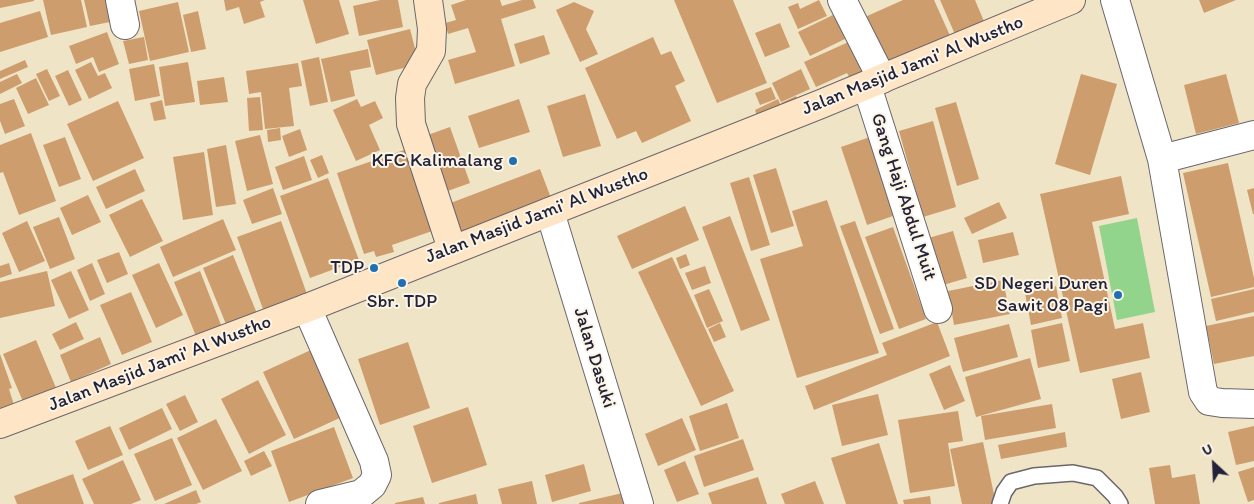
<!DOCTYPE html>
<html>
<head>
<meta charset="utf-8">
<style>
	body { margin:0 }
	#map { position:relative; width:1254px; height:504px; overflow:hidden; background:#f0e4c6; font-family:Itim,sans-serif }
	canvas { display:block }
	.north { position:absolute; left:1189px; top:439px; width:50px; height:50px; -webkit-text-stroke:4px #fcf5e5; paint-order:stroke; rotate:335deg; font-size:14px; font-weight:700; line-height:20px; text-align:center; color:#22223b }
	.north::after { content:''; display:block; margin:auto; width:18px; height:22px; background:#22223b; clip-path:polygon(50% 0,100% 100%,50% 72%,0 100%) }
</style>
</head>
<body>
<div id="map">
<canvas width="1254" height="504"></canvas>
<div class="north">U</div>
</div>
<script>
const ctx = document.querySelector('canvas').getContext('2d');
ctx.lineJoin = 'round';
function fillPath(path, color) { ctx.fillStyle = color; ctx.fill(path, 'evenodd'); }
const toPath = rows => new Path2D(rows.map(r => 'M' + r).join(''));
function trace(path, color, width, dash) { ctx.strokeStyle = color; ctx.lineWidth = width; ctx.lineCap = dash ? 'butt' : 'round'; ctx.setLineDash(dash || []); ctx.stroke(path); }
function drawText(font, color, halo, rows, align = 'center') {
  ctx.font = font + ' Itim,sans-serif'; ctx.lineWidth = 4; ctx.setLineDash([]); ctx.textBaseline = 'middle'; ctx.strokeStyle = halo; ctx.fillStyle = color; for (const [text, x, y, turn = 0] of rows) {
    ctx.save(); ctx.translate(x, y); ctx.rotate((+turn || 0) * Math.PI / 180); ctx.textAlign = isNaN(turn) ? turn : align; if (halo) ctx.strokeText(text, 0, 0); ctx.fillText(text, 0, 0); ctx.restore();
  }
}
const green = toPath([
	[1137,218,1155,312,1117,320,1099,226]
]);
const building = toPath([
	[0,0,34,0,34,1,0,8],
	[43,0,81,0,87,27,51,35],
	[84,0,116,0,120,20,90,26],
	[224,0,265,0,260,2,265,17,244,24,239,7,226,11],
	[303,0,339,0,349,34,316,44],
	[380,0,398,0,403,27,359,36,353,6],
	[466,0,500,0,502,6,522,0,533,0,536,8,501,19,515,66,455,84,448,60,476,52,468,28,448,34,445,23,456,20,451,5],
	[674,0,733,0,767,83,717,103],
	[819,0,827,16,798,29,788,7,798,3,800,9],
	[903,0,934,0,952,40,888,68,865,17],
	[940,0,975,0,986,26,957,39],
	[1199,0,1236,0,1204,13],
	[178,2,189,52,150,61,139,11],
	[574,2,594,11,586,29,598,54,580,62,556,10],
	[40,11,48,37,0,52,0,23],
	[198,11,206,49,191,52,183,15],
	[835,14,847,38,810,56,798,32],
	[780,23,790,47,765,57,755,33],
	[410,29,419,64,376,75,367,40],
	[107,32,119,64,99,72,93,57,76,64,69,46],
	[544,35,550,54,520,64,514,44],
	[144,37,148,60,129,64,123,41],
	[653,37,661,55,671,51,685,81,675,86,691,121,642,143,636,131,617,139,585,68],
	[853,40,869,74,852,82,847,73,816,87,804,62],
	[368,49,371,67,350,71,355,96,331,102,321,59],
	[319,57,328,102,310,106,301,61],
	[25,60,28,67,0,79,0,71],
	[91,62,98,76,105,73,112,88,89,99,75,70],
	[188,62,195,102,165,106,159,67],
	[298,63,302,86,289,88,294,126,265,129,261,92,249,94,246,71],
	[154,64,160,96,135,101,129,69],
	[47,69,60,96,49,101,36,74],
	[801,69,810,89,781,102,772,83],
	[68,70,82,100,69,106,55,76],
	[17,74,22,83,0,94,0,82],
	[1081,74,1117,84,1090,175,1055,164],
	[1226,74,1239,123,1196,134,1184,85],
	[224,77,228,102,200,105,197,81],
	[36,78,49,105,28,114,16,88],
	[771,87,776,99,760,105,755,93],
	[585,94,601,146,563,157,547,106],
	[796,96,800,107,786,114,781,103],
	[260,97,263,130,249,131,247,98],
	[14,99,25,126,5,134,0,121,0,104],
	[357,99,361,107,375,101,383,118,369,125,380,150,356,161,333,110],
	[519,99,530,132,479,148,468,116],
	[778,99,785,114,757,116,755,110],
	[162,100,166,119,154,121,150,103],
	[118,101,144,158,93,181,67,124],
	[956,102,979,179,957,186,935,108],
	[933,121,956,207,923,217,899,131],
	[450,127,470,183,445,192,425,136],
	[280,128,281,140,268,142,267,130],
	[300,129,307,150,289,157,282,136],
	[31,133,56,201,19,215,3,172,0,173,0,145],
	[260,135,273,184,247,191,235,141],
	[65,137,81,179,59,187,43,145],
	[870,137,896,215,867,225,841,147],
	[226,145,236,204,216,207,207,149],
	[410,148,438,229,392,245,394,252,376,257,374,251,364,254,337,173],
	[204,152,213,215,183,220,173,157],
	[322,155,329,173,318,178,310,160],
	[304,156,312,180,283,190,275,167],
	[1228,163,1254,278,1254,287,1211,297,1183,173],
	[776,168,794,226,771,233,753,175],
	[135,169,145,191,106,209,96,187],
	[540,169,551,198,459,233,448,204],
	[1121,176,1129,214,1092,222,1115,329,1143,323,1150,358,1080,373,1040,194],
	[749,177,770,245,751,251,730,183],
	[328,178,359,260,310,278,280,196],
	[273,188,282,214,252,224,243,200],
	[1254,188,1254,214,1253,214,1247,190],
	[88,195,101,222,72,235,60,208],
	[142,199,163,241,130,257,109,215],
	[827,200,879,353,797,378,760,259,803,246,792,211],
	[999,202,1007,218,972,234,964,218],
	[685,206,699,240,632,269,617,236],
	[730,216,770,320,741,331,702,227],
	[59,217,75,259,50,269,33,227],
	[223,219,236,250,173,277,160,247],
	[27,221,45,261,19,272,2,233],
	[281,221,308,297,264,312,237,237],
	[855,221,894,329,880,334,840,226],
	[893,227,926,319,899,329,865,237],
	[953,231,967,278,933,288,918,241],
	[1013,232,1019,255,983,263,978,240],
	[119,252,128,274,107,283,97,260],
	[686,254,690,265,680,269,676,258],
	[233,255,258,316,228,329,203,268],
	[672,257,734,391,701,406,638,272],
	[9,263,12,274,0,278,0,266],
	[92,263,105,294,90,301,77,270],
	[159,263,183,315,156,328,132,275],
	[705,266,711,283,692,290,685,273],
	[47,271,55,306,0,318,0,282],
	[71,271,89,310,69,319,51,280],
	[200,271,223,330,198,341,174,282],
	[1003,280,1010,314,954,325,948,291],
	[1056,286,1062,318,1031,325,1025,293],
	[709,289,723,321,707,328,694,295],
	[1254,289,1254,312,1216,321,1211,299],
	[131,292,152,342,122,355,100,305],
	[1254,316,1254,356,1214,364,1206,326],
	[76,322,84,339,60,350,52,334],
	[937,322,950,356,814,410,805,386,887,355,882,343],
	[720,323,726,337,714,342,708,329],
	[1062,323,1070,361,1038,368,1031,330],
	[1009,324,1018,357,963,372,954,338],
	[100,337,111,364,71,382,60,355],
	[36,340,59,395,26,409,3,354],
	[408,342,430,408,380,425,358,359],
	[313,349,344,416,294,439,263,372],
	[0,354,12,388,9,389,14,405,0,410],
	[1030,358,1041,399,976,417,965,377],
	[950,365,965,401,944,410,929,374],
	[1141,372,1150,412,1121,419,1112,379],
	[258,380,286,435,249,454,221,399],
	[878,394,888,435,842,446,832,405],
	[185,395,198,422,180,431,166,404],
	[727,403,739,438,700,451,689,416],
	[1052,404,1056,428,985,440,981,416],
	[468,407,487,465,432,483,413,426],
	[162,408,172,429,129,450,119,428],
	[958,411,963,441,948,443,955,486,910,493,898,420],
	[682,418,696,450,658,466,645,434],
	[216,419,242,471,203,490,177,438],
	[110,426,123,455,88,470,75,441],
	[1254,426,1254,461,1236,465,1228,432],
	[334,427,353,478,289,502,271,451],
	[1065,432,1067,447,1001,459,998,445],
	[172,438,192,485,155,501,134,454],
	[743,439,754,470,704,487,694,456],
	[983,442,996,504,962,504,950,449],
	[879,443,898,504,846,504,831,458],
	[264,451,272,466,251,476,244,461],
	[123,460,141,500,131,504,94,504,82,479],
	[685,461,699,494,677,502,664,470],
	[584,464,591,491,552,502,545,475],
	[1170,465,1172,478,1195,474,1200,504,1155,504,1149,468],
	[1254,467,1254,500,1248,502,1238,472],
	[73,474,84,504,17,504,14,496],
	[758,477,767,504,712,504,708,493],
	[532,481,537,504,502,504,498,489],
	[815,481,824,504,785,504,781,494],
	[196,490,201,502,196,504,164,504],
	[627,492,630,504,579,504,579,503],
	[476,494,478,504,439,504,439,503],
	[930,496,931,504,904,504,903,500],
	[423,497,425,504,395,504,395,503]
]);
const lane = toPath([
	[1000,504,1004,492,1011,482,1034,476,1073,473,1097,478,1115,496,1120,504]
]);
const street = toPath([
	[120,0,125,25],
	[842,0,882,79],
	[1115,0,1162,159,1203,392,1209,401,1222,403,1254,404],
	[867,86,938,309],
	[1162,159,1254,135],
	[550,212,639,504],
	[307,308,374,461,377,475,372,485,361,494,320,504]
]);
const secondary = toPath([
	[428,0,432,29,431,51,412,84,410,98,411,124,452,249],
	[0,424,307,308,821,104,1071,0]
]);
const markers = [
	[513,161,5,"#1f6fb2"],
	[374,268,5,"#1f6fb2"],
	[402,283,5,"#1f6fb2"],
	[1118,295,5,"#1f6fb2"]
];
const streetNames = [
	["Jalan Masjid Jami' Al Wustho",913,66,-22],
	["Gang Haji Abdul Muit",903,197,72],
	["Jalan Masjid Jami' Al Wustho",537,216,-21],
	["Jalan Dasuki",594,358,73],
	["Jalan Masjid Jami' Al Wustho",160,364,-21]
];
const poiNames = [
	["KFC Kalimalang",503,161],
	["TDP",364,268],
	["SD Negeri Duren",1108,284],
	["Sawit 08 Pagi",1108,306],
	["Sbr. TDP",402,302,"center"]
];
fillPath(green, '#92d48c');
fillPath(building, '#ce9d6e');
trace(lane, '#6a666c', 18);
trace(street, '#6a666c', 30);
trace(secondary, '#6a666c', 30);
trace(lane, '#fff', 15);
trace(street, '#fff', 28);
trace(secondary, '#fde5c5', 28);
for (const [x, y, r, color] of markers) { const dot = new Path2D(); dot.arc(x, y, r, 0, 2 * Math.PI); ctx.fillStyle = color; ctx.fill(dot); trace(dot, '#fcf5e5', 2); }
drawText('19px', '#22223b', '#fcf5e5', streetNames);
drawText('19px', '#22223b', '#fcf5e5', poiNames, 'right');
</script>
</body>
</html>
